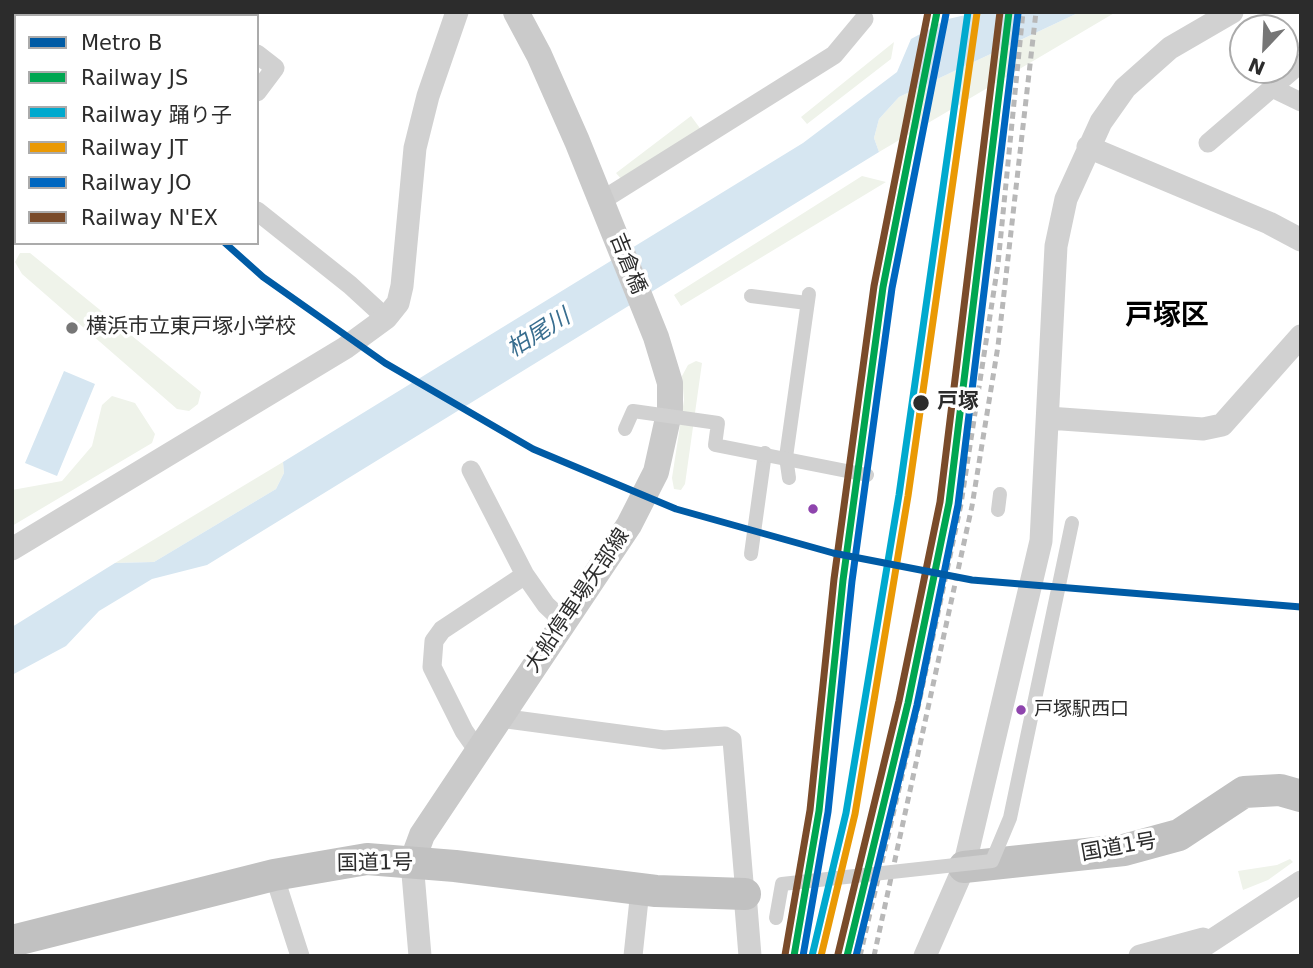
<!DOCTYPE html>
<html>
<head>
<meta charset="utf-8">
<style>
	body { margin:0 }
	#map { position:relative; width:1313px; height:968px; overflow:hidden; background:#fff; font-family:"DejaVu Sans","Noto Sans JP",sans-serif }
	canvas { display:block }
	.frame { position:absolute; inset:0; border:14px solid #2c2c2c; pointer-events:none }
	.legend { position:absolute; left:14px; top:14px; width:245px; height:231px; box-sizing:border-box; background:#fff; border:2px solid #ababab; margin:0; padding:9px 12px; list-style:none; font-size:21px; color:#2c2c2c }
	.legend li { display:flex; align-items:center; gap:14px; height:35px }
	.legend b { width:35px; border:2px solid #ababab }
	.north { position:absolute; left:1229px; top:14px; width:70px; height:70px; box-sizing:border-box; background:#fff; border:2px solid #ababab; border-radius:50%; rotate:203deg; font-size:19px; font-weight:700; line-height:28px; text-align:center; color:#2c2c2c }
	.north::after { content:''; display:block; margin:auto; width:24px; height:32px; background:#767676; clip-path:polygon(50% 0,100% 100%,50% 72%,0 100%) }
</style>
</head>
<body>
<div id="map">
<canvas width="1313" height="968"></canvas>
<div class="frame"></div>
<ul class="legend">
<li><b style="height:9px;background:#005ba5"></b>Metro B</li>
<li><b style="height:9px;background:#00a651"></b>Railway JS</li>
<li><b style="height:9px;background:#00a9ce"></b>Railway 踊り子</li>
<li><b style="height:9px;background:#ea9904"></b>Railway JT</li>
<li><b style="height:9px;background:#0067c0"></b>Railway JO</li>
<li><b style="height:9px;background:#7a4b2a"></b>Railway N'EX</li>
</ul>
<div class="north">N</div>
</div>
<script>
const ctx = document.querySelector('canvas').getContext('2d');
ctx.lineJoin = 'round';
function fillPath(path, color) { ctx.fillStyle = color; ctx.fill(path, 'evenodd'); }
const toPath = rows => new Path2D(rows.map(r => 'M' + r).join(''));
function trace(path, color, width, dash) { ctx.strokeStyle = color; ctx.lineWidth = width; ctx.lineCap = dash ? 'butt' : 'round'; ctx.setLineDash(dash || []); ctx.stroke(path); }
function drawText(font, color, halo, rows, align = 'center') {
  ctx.font = font + ' "DejaVu Sans","Noto Sans JP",sans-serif'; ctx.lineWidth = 7; ctx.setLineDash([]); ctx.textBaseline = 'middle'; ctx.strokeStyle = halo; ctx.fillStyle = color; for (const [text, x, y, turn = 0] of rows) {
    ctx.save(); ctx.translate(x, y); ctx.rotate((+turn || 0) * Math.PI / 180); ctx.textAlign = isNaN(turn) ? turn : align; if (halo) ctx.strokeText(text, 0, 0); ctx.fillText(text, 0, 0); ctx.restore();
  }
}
const green = toPath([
	[1080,12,1116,12,879,152,874,138,879,119,899,97],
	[894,42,891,59,807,124,801,117],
	[691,116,702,131,622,180,616,173],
	[862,176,886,182,681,306,674,295],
	[20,253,30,253,201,392,198,404,189,411,177,409,22,274,15,262],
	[696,361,702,363,685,484,681,490,674,489,672,478,684,400,682,376,688,365],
	[112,396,135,403,155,434,152,443,12,526,12,490,62,481,92,446,102,405],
	[283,462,284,473,276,489,154,562,115,563],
	[1290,859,1293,862,1268,880,1243,890,1238,871,1277,865]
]);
const water = toPath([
	[979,12,1080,12,899,97,879,119,874,138,879,152,207,565,152,579,99,611,66,646,12,675,12,627,115,563,154,562,276,489,284,473,283,462,803,143,897,72,911,39,948,19],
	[64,371,95,384,57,476,25,463]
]);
const pedestrian = toPath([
	[751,296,807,303],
	[789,478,786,457,809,294],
	[998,510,1000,494],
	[751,554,765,453]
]);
const minor = toPath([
	[204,12,208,16],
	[12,14,16,17],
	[170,16,173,12],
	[257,54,275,68,257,92],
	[1272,88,1301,102],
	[1208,143,1301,63],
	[601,201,834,55,864,19],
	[257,211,350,285,386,318],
	[471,470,525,575,546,605,564,622],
	[500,718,664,740,725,736,732,740,745,894],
	[478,751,464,731,432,667,434,641,442,630,525,575],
	[274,875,300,956],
	[633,956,640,890]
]);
const tertiary = toPath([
	[1088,147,1269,223,1301,240],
	[1048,418,1203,429,1222,425,1301,336],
	[12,549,345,348,386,318,398,303,402,286,415,148,428,96,457,12],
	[412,862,420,956],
	[745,894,750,956],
	[925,956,964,867,1041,541,1056,246,1066,199,1101,122,1125,88,1170,48,1232,12],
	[1140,956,1203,939],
	[1188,956,1301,882]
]);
const secondary = toPath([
	[412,862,422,835,629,525,656,472,670,409,670,383,656,337,577,141,539,55,516,12]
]);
const trunk = toPath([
	[964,867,1124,850,1179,835,1244,792,1280,790,1301,796],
	[12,941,274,875,367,859,455,866,656,891,745,894]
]);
const rail = toPath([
	[860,956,919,703,961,504,998,264,1023,12],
	[874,956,972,506,998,346,1036,12]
]);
const pedestrianBridge = toPath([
	[625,429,633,411,718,423,715,445,867,475],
	[776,918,782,884,992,861,1010,818,1072,523]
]);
const rail1 = toPath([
	[794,956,819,811,843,580,883,287,937,12],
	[847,956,908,703,949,503,1009,12]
]);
const rail2 = toPath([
	[812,956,846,813,899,495,968,12]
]);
const rail3 = toPath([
	[821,956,855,814,908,496,977,13]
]);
const rail4 = toPath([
	[803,956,828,812,852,581,892,288,946,14],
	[856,956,917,705,958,505,1018,13]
]);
const rail5 = toPath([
	[838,954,899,701,940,502,1000,12],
	[785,955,810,810,834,579,874,286,928,12]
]);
const metro1 = toPath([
	[225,243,263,277,385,363,533,449,676,509,833,553,972,580,1301,607]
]);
const markers = [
	[72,328,7,"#767676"],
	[921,403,9,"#2c2c2c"],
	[813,509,6,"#8e44ad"],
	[1021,710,6,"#8e44ad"]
];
const busNames = [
	["戸塚駅西口",1034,710]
];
const streetNames = [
	["吉倉橋",627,264,68],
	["大船停車場矢部線",578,601,-56],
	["国道1号",1119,848,-10],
	["国道1号",375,864,-1]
];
const poiNames = [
	["横浜市立東戸塚小学校",86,328]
];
const stopNames = [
	["戸塚",937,403]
];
const waterNames = [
	["柏尾川",539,334,-32]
];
const districtNames = [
	["戸塚区",1167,317]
];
fillPath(green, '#eff3ea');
fillPath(water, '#d6e6f1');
trace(pedestrian, '#d1d1d1', 14);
trace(minor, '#d1d1d1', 19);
trace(tertiary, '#d1d1d1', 23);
trace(secondary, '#cacaca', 26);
trace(trunk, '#c1c1c1', 32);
trace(rail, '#b8b8b8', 5, [7, 5]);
trace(pedestrianBridge, '#d1d1d1', 14);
trace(rail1, '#00a651', 7);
trace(rail2, '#00a9ce', 7);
trace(rail3, '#ea9904', 7);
trace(rail4, '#0067c0', 7);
trace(rail5, '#7a4b2a', 7);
trace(metro1, '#005ba5', 7);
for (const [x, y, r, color] of markers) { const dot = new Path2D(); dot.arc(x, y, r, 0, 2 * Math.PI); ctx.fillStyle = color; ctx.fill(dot); trace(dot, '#fff', 2.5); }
drawText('19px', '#2c2c2c', '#fff', busNames, 'left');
drawText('21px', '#2c2c2c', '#fff', streetNames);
drawText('21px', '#2c2c2c', '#fff', poiNames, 'left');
drawText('bold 21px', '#2c2c2c', '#fff', stopNames, 'left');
drawText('italic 23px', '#396e8f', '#fff', waterNames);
drawText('bold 28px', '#000', '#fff', districtNames);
</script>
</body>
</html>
